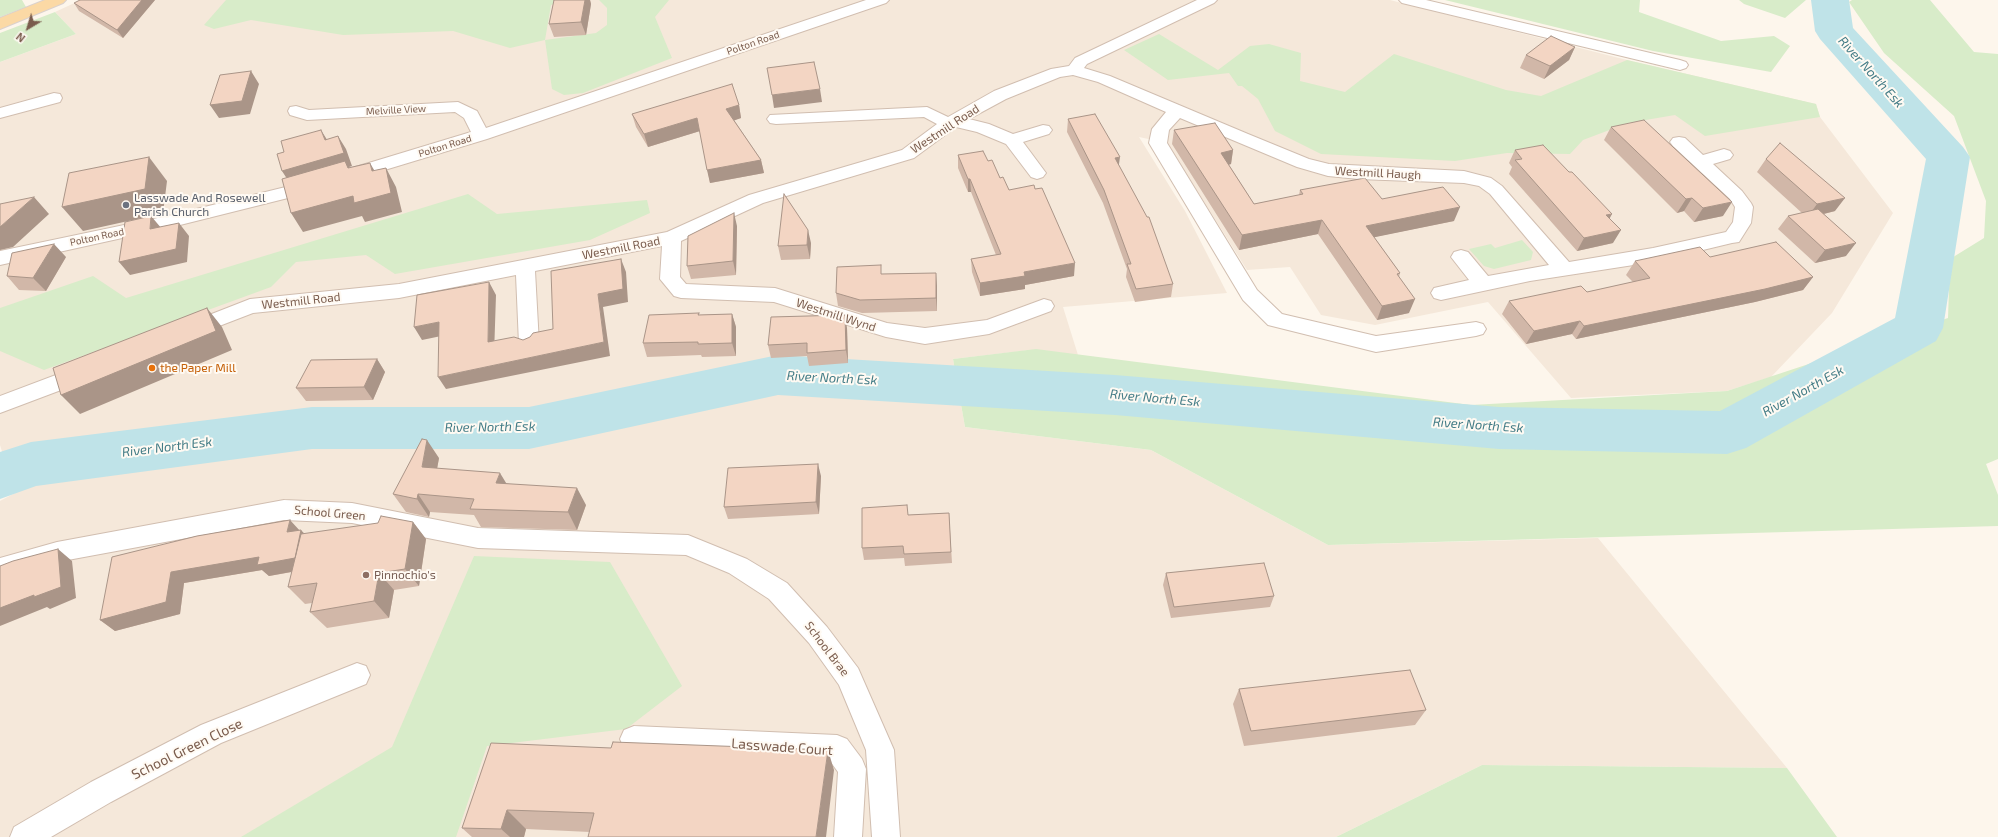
<!DOCTYPE html>
<html>
<head>
<meta charset="utf-8">
<style>
	body { margin:0 }
	#map { position:relative; width:1998px; height:837px; overflow:hidden; background:#fdf6ec; font-family:"Exo 2",sans-serif }
	canvas { display:block }
	.north { position:absolute; left:8px; top:8px; width:40px; height:40px; -webkit-text-stroke:3px #fffaf3; paint-order:stroke; rotate:218deg; font-size:11px; font-weight:700; line-height:16px; text-align:center; color:#7a5c4d }
	.north::after { content:''; display:block; margin:auto; width:14px; height:18px; background:#7a5c4d; clip-path:polygon(50% 0,100% 100%,50% 72%,0 100%) }
</style>
</head>
<body>
<div id="map">
<canvas width="1998" height="837"></canvas>
<div class="north">N</div>
</div>
<script>
const ctx = document.querySelector('canvas').getContext('2d');
ctx.lineJoin = 'round';
function fillPath(path, color) { ctx.fillStyle = color; ctx.fill(path, 'evenodd'); }
const toPath = rows => new Path2D(rows.map(r => 'M' + r).join(''));
function trace(path, color, width, dash) { ctx.strokeStyle = color; ctx.lineWidth = width; ctx.lineCap = dash ? 'butt' : 'round'; ctx.setLineDash(dash || []); ctx.stroke(path); }
function drawText(font, color, halo, rows, align = 'center') {
  ctx.font = font + ' "Exo 2",sans-serif'; ctx.lineWidth = 4; ctx.setLineDash([]); ctx.textBaseline = 'middle'; ctx.strokeStyle = halo; ctx.fillStyle = color; for (const [text, x, y, turn = 0] of rows) {
    ctx.save(); ctx.translate(x, y); ctx.rotate((+turn || 0) * Math.PI / 180); ctx.textAlign = isNaN(turn) ? turn : align; if (halo) ctx.strokeText(text, 0, 0); ctx.fillText(text, 0, 0); ctx.restore();
  }
}
const residential = toPath([
	[81,0,1390,0,1627,60,1816,104,1820,117,1893,213,1832,313,1771,377,1727,391,1571,398,1488,302,1375,325,1321,315,1290,267,1247,270,1167,143,1139,137,1185,211,1227,293,1063,307,1078,355,1031,350,953,359,965,427,1151,450,1328,545,1598,538,1787,768,1482,765,1336,837,0,837,0,501,15,493,0,445,0,62,76,34,55,12]
]);
const green = toPath([
	[0,0,22,0,26,7,0,17],
	[226,0,570,0,551,5,545,40,596,33,607,25,607,8,599,0,669,0,655,17,672,58,583,93,564,95,552,89,545,40,510,48,453,31,343,35,251,20,214,29,204,25],
	[1445,0,1640,0,1639,12,1721,41,1774,36,1790,46,1771,72,1653,51],
	[1739,0,1806,0,1785,18,1744,4],
	[1852,0,1930,0,1974,52,1998,54,1998,459,1986,464,1998,495,1998,526,1328,545,1151,450,965,427,953,359,1036,349,1471,405,1727,391,1948,318,1950,259,1984,238,1986,201,1954,116,1884,53,1849,2],
	[55,12,76,34,0,62,0,33],
	[1159,34,1218,70,1250,46,1269,44,1301,53,1300,81,1345,92,1394,54,1506,90,1541,96,1627,60,1816,104,1820,117,1705,136,1675,115,1628,123,1583,140,1570,154,1507,153,1455,161,1321,154,1275,131,1258,99,1242,86,1238,86,1229,73,1168,80,1124,50],
	[468,194,497,214,647,200,650,213,590,240,395,274,366,255,296,262,271,287,44,370,0,351,0,308,93,276,126,298],
	[1522,240,1533,252,1531,260,1494,269,1484,266,1469,249,1491,244,1495,248],
	[474,556,610,562,682,686,626,729,487,746,456,837,241,837,392,747],
	[1482,765,1787,768,1837,837,1336,837]
]);
const river = toPath([
	[1811,0,1849,0,1853,28,1963,147,1970,157,1943,328,1936,341,1746,448,1727,454,1499,449,1115,415,778,395,529,449,312,449,36,486,0,499,0,452,31,442,312,407,529,407,778,355,1115,375,1499,407,1720,411,1895,318,1926,159,1820,39,1815,31,1811,0]
]);
const minor = toPath([
	[866,0,889,0,886,3,487,139,345,182,339,180,336,176,339,172,471,132,464,118,455,112,307,120,290,115,288,111,290,107,296,106,309,110,458,102,477,111,486,128,866,0],
	[1197,0,1217,0,1214,3,1087,64,1084,68,1110,76,1248,134,1309,159,1329,164,1464,171,1491,178,1502,186,1569,262,1653,248,1726,232,1733,222,1735,207,1730,199,1673,146,1670,142,1673,138,1679,137,1685,138,1703,155,1724,149,1730,151,1733,155,1730,159,1713,164,1742,191,1751,203,1753,207,1751,223,1739,242,1732,243,1653,262,1530,281,1441,300,1434,298,1431,293,1434,288,1469,280,1451,257,1454,252,1461,250,1468,252,1488,276,1549,265,1490,194,1479,186,1464,183,1359,179,1328,176,1297,167,1180,118,1169,130,1167,143,1257,290,1282,314,1376,336,1476,322,1483,324,1486,329,1483,334,1476,336,1376,352,1268,325,1243,300,1149,143,1152,129,1166,112,1098,82,1073,75,1060,77,1006,99,969,119,989,124,1013,134,1043,125,1049,126,1052,130,1049,134,1023,142,1046,173,1043,177,1037,179,1031,177,1006,144,977,132,956,127,914,158,763,203,681,241,680,277,686,284,775,288,887,323,925,328,987,320,1044,299,1051,301,1054,306,1051,311,989,334,925,344,886,337,774,302,681,298,674,296,660,279,662,246,535,271,539,344,536,349,529,352,522,349,519,344,516,275,399,298,253,313,188,338,181,336,178,331,181,326,250,299,399,284,667,232,749,195,902,150,937,124,924,117,776,124,770,123,767,119,770,115,927,107,948,117,994,91,1051,69,1069,66,1075,58,1197,0],
	[1399,0,1426,0,1680,60,1686,62,1688,65,1686,68,1680,70,1402,3,1399,0],
	[54,93,60,94,62,98,60,102,0,118,0,108,54,93],
	[314,180,320,182,323,186,320,190,172,227,0,265,0,251,172,215,314,180],
	[85,364,93,366,96,372,93,378,0,413,0,396,85,364],
	[284,500,352,503,478,528,688,535,747,559,787,583,827,627,858,668,894,750,900,837,872,837,866,750,839,685,809,643,769,599,729,573,686,555,478,548,352,523,284,520,57,562,0,580,0,558,57,542,284,500],
	[357,663,366,666,370,675,366,684,221,743,111,802,51,837,10,837,14,827,91,782,201,725,357,663],
	[634,726,837,735,847,739,862,759,866,769,862,837,834,837,838,772,830,761,634,752,624,748,620,739,624,730,634,726]
]);
const major = toPath([
	[45,0,66,0,63,3,0,29,0,18,45,0]
]);
const wall = toPath([
	[155,0,123,38,79,11,74,3],
	[554,0,590,0,591,4,586,35,554,37,549,24],
	[1575,47,1569,60,1544,79,1520,68,1526,55],
	[739,105,741,118,734,120,761,160,764,173,710,183,700,131,648,147,636,127,632,114],
	[1068,119,1119,166,1173,284,1171,297,1135,302,1126,277,1127,269,1103,203,1067,132],
	[1611,127,1723,216,1694,222,1684,211,1677,213,1604,140],
	[1174,130,1233,150,1231,164,1229,165,1254,204,1299,195,1300,190,1382,199,1454,221,1374,237,1400,273,1399,277,1409,313,1377,320,1318,234,1239,250,1172,144],
	[1515,150,1610,218,1613,243,1577,251,1509,174,1512,167,1509,163],
	[958,155,988,161,1009,190,1074,276,1025,285,1025,289,980,296,972,272,971,259,996,255,971,192,968,192,958,168],
	[1766,159,1835,211,1824,214,1846,256,1815,263,1778,229,1788,216,1802,213,1757,172],
	[737,226,736,275,691,279,687,266],
	[811,243,810,259,781,260,778,246],
	[66,257,46,291,19,290,7,276],
	[1710,257,1813,277,1803,290,1755,302,1576,339,1572,334,1526,344,1502,314,1509,301,1587,292,1633,282,1626,275,1635,261],
	[882,274,937,286,937,311,862,313,838,306,836,293],
	[699,313,699,315,732,314,736,327,736,356,702,357,701,355,647,357,643,343],
	[847,328,848,363,809,366,807,356,771,358,768,345],
	[377,359,385,372,373,400,306,401,296,388],
	[439,458,437,469,506,483,586,505,577,530,481,527,474,515,430,512,429,517,406,512,393,494],
	[821,476,819,514,728,519,724,507],
	[949,513,952,563,905,566,904,558,864,560,862,548,908,515],
	[413,522,426,539,419,586,394,590,389,618,327,628,310,612,312,603,305,604,288,587,292,572,269,576,262,570,184,583,180,614,115,631,100,620,299,530,305,534],
	[1166,573,1274,596,1270,607,1171,618,1163,585],
	[1239,689,1426,710,1415,725,1244,746,1233,704],
	[491,743,834,770,590,832,526,829,524,837,472,837,462,828]
]);
const shadedWall = toPath([
	[142,0,155,0,123,38,117,30],
	[585,0,590,0,591,4,586,35,581,22],
	[1575,47,1569,60,1544,79,1550,66],
	[251,71,259,84,250,114,219,118,210,105],
	[820,89,822,102,774,108,772,95],
	[739,105,741,118,730,122,726,109],
	[697,118,700,131,648,147,644,134],
	[321,130,329,143,325,140],
	[338,136,346,149,352,166,349,167,356,180,291,185,282,171],
	[1233,150,1231,164,1218,167,1221,153],
	[149,157,167,181,163,213,151,216,162,229,150,229,151,216,83,231,62,207],
	[1120,157,1118,171,1115,158],
	[761,160,764,173,710,183,707,170],
	[370,163,381,182,372,171],
	[386,168,396,187,402,212,365,222,362,216,303,232,291,213],
	[968,179,970,179,971,192,968,192],
	[34,197,49,214,13,247,0,250,0,227],
	[1692,198,1684,211,1677,213,1686,199],
	[1845,198,1835,211,1807,218,1817,204],
	[1732,202,1723,216,1694,222,1703,208],
	[1460,207,1454,221,1361,240,1366,226],
	[734,213,737,226,736,275,733,261],
	[1612,214,1605,227,1606,215],
	[1322,220,1318,234,1239,250,1242,235],
	[179,223,189,236,187,262,130,275,119,262],
	[808,230,811,243,810,259,807,245],
	[1621,230,1613,243,1577,251,1584,238],
	[1856,243,1846,256,1815,263,1825,250],
	[54,244,66,257,46,291,33,278],
	[621,259,626,272,628,302,603,307,610,356,446,389,438,377,604,342,598,294],
	[1075,263,1074,276,1025,285,1025,289,980,296,980,283,1024,272],
	[936,273,937,286,937,311,936,298],
	[1813,277,1803,290,1755,302,1576,339,1584,326],
	[489,282,496,295,494,355,488,342],
	[1415,299,1409,313,1377,320,1382,306],
	[207,308,222,327,232,350,80,414,61,395],
	[732,314,736,327,736,356,732,343],
	[845,315,847,328,848,363,846,350],
	[1580,321,1572,334,1526,344,1534,331],
	[439,322,446,335,422,340,414,327],
	[377,359,385,372,373,400,364,387],
	[427,440,439,458,434,485,422,467],
	[818,464,821,476,819,514,816,502],
	[500,473,511,491,496,483],
	[577,488,586,505,577,530,568,512],
	[418,494,430,512,429,517,417,499],
	[290,520,301,532,287,532],
	[413,522,426,539,419,586,405,569],
	[301,530,312,542,307,569,269,576,262,570,184,583,180,614,115,631,100,620,171,572],
	[58,549,72,561,76,598,50,609,47,607,0,626,0,608],
	[379,573,394,590,389,618,374,601],
	[828,750,834,770,826,837,816,837],
	[507,810,526,829,524,837,510,837,501,829]
]);
const building = toPath([
	[80,0,142,0,117,30,74,3,80,0],
	[554,0,585,0,581,22,549,24,554,0],
	[1551,36,1575,47,1550,66,1526,55,1551,36],
	[814,62,820,89,772,95,767,68,814,62],
	[251,71,242,101,210,105,220,75,251,71],
	[732,84,739,105,726,109,761,160,707,170,697,118,644,134,632,114,732,84],
	[1095,114,1120,157,1115,158,1147,217,1149,217,1173,284,1136,289,1127,264,1131,264,1104,190,1068,119,1095,114],
	[1644,120,1732,202,1703,208,1692,198,1686,199,1611,127,1644,120],
	[1215,123,1233,150,1221,153,1254,204,1303,194,1300,190,1365,178,1382,199,1443,187,1460,207,1366,226,1400,273,1397,274,1415,299,1382,306,1322,220,1242,235,1174,130,1215,123],
	[321,130,325,140,338,136,344,153,282,171,277,154,284,152,281,141,321,130],
	[1780,143,1845,198,1817,204,1766,159,1780,143],
	[1543,145,1569,172,1572,172,1612,214,1606,215,1621,230,1584,238,1515,160,1522,159,1515,150,1543,145],
	[983,151,988,161,992,160,1000,178,1003,177,1009,190,1034,185,1035,189,1042,188,1075,263,1024,272,1025,276,980,283,971,259,1001,254,970,179,968,179,958,155,983,151],
	[149,157,145,189,62,207,69,173,149,157],
	[345,161,348,168,370,163,372,171,386,168,391,193,354,203,353,196,291,213,282,179,345,161],
	[784,194,808,230,807,245,778,246,784,194],
	[34,197,0,227,0,204,34,197],
	[1818,209,1856,243,1825,250,1788,216,1818,209],
	[734,213,733,261,687,266,688,236,734,213],
	[151,216,150,229,179,223,176,249,119,262,125,222,151,216],
	[1776,242,1813,277,1765,289,1584,326,1580,321,1534,331,1509,301,1581,286,1587,292,1650,278,1635,261,1700,247,1710,257,1776,242],
	[54,244,33,278,7,276,12,253,54,244],
	[621,259,623,289,598,294,604,342,438,377,439,322,414,327,417,295,489,282,488,342,514,337,523,340,530,337,533,333,553,329,551,271,621,259],
	[881,265,881,274,936,273,936,298,860,300,836,293,837,267,881,265],
	[207,308,216,331,61,395,53,368,207,308],
	[699,313,698,315,732,314,732,343,698,344,698,342,643,343,649,315,699,313],
	[845,315,846,350,807,353,807,343,768,345,771,317,845,315],
	[377,359,364,387,296,388,311,360,377,359],
	[422,439,427,440,422,467,500,473,496,483,577,488,568,512,470,509,474,499,418,494,417,499,393,494,422,439],
	[818,464,816,502,724,507,728,468,818,464],
	[907,505,908,515,949,513,951,552,904,554,903,546,862,548,862,508,907,505],
	[381,516,413,522,405,569,379,573,374,601,310,612,317,583,288,587,301,534,378,523,381,516],
	[290,520,287,532,301,530,295,558,257,565,259,557,171,572,166,602,100,620,112,557,197,536,290,520],
	[58,549,61,587,34,597,34,595,0,608,0,566,13,561,58,549],
	[1264,563,1274,596,1174,607,1166,573,1264,563],
	[1410,670,1426,710,1251,731,1239,689,1410,670],
	[613,742,828,750,816,837,588,837,594,813,507,810,501,829,462,828,491,743,611,748,613,742]
]);
const markers = [
	[126,205,4,"#6b7280"],
	[152,368,4,"#e8710a"],
	[366,575,4,"#8d6e63"]
];
const farStreetnames = [
	["Polton Road",753,43,-19],
	["Melville View",396,110,-3],
	["Polton Road",445,146,-17],
	["Polton Road",97,237,-12]
];
const streetNames = [
	["Westmill Road",945,129,-33],
	["Westmill Haugh",1378,173,3],
	["Westmill Road",621,248,-11],
	["Westmill Road",301,301,-6],
	["Westmill Wynd",836,315,18],
	["School Green",330,513,5],
	["School Brae",827,649,53]
];
const worshipNames = [
	["Lasswade And Rosewell",134,198],
	["Parish Church",134,212]
];
const foodNames = [
	["the Paper Mill",160,368]
];
const educationNames = [
	["Pinnochio's",374,575]
];
const waterNames = [
	["River North Esk",1871,72,48],
	["River North Esk",832,378,3],
	["River North Esk",1803,391,-29],
	["River North Esk",1155,398,5],
	["River North Esk",1478,425,4],
	["River North Esk",490,427,-1],
	["River North Esk",167,447,-7]
];
const nearStreetnames = [
	["Lasswade Court",782,747,4],
	["School Green Close",187,749,-26]
];
fillPath(residential, '#f5e8da');
fillPath(green, '#d8ecc9');
fillPath(river, '#bfe3e8');
trace(minor, '#d1beb0', 2);
trace(major, '#dad1cd', 2);
fillPath(minor, '#fff');
fillPath(major, '#fbd9a5');
fillPath(wall, '#d1b7a8');
fillPath(shadedWall, '#aa9588');
fillPath(building, '#f3d5c3');
trace(building, '#aa9588', 1);
for (const [x, y, r, color] of markers) { const dot = new Path2D(); dot.arc(x, y, r, 0, 2 * Math.PI); ctx.fillStyle = color; ctx.fill(dot); trace(dot, '#fffaf3', 1.5); }
drawText('10px', '#7a5c4d', '#fffaf3', farStreetnames);
drawText('12px', '#7a5c4d', '#fffaf3', streetNames);
drawText('12px', '#5b616d', '#fffaf3', worshipNames, 'left');
drawText('12px', '#c56008', '#fffaf3', foodNames, 'left');
drawText('12px', '#785e54', '#fffaf3', educationNames, 'left');
drawText('italic 13px', '#437c86', '#fffaf3', waterNames);
drawText('14px', '#7a5c4d', '#fffaf3', nearStreetnames);
</script>
</body>
</html>
